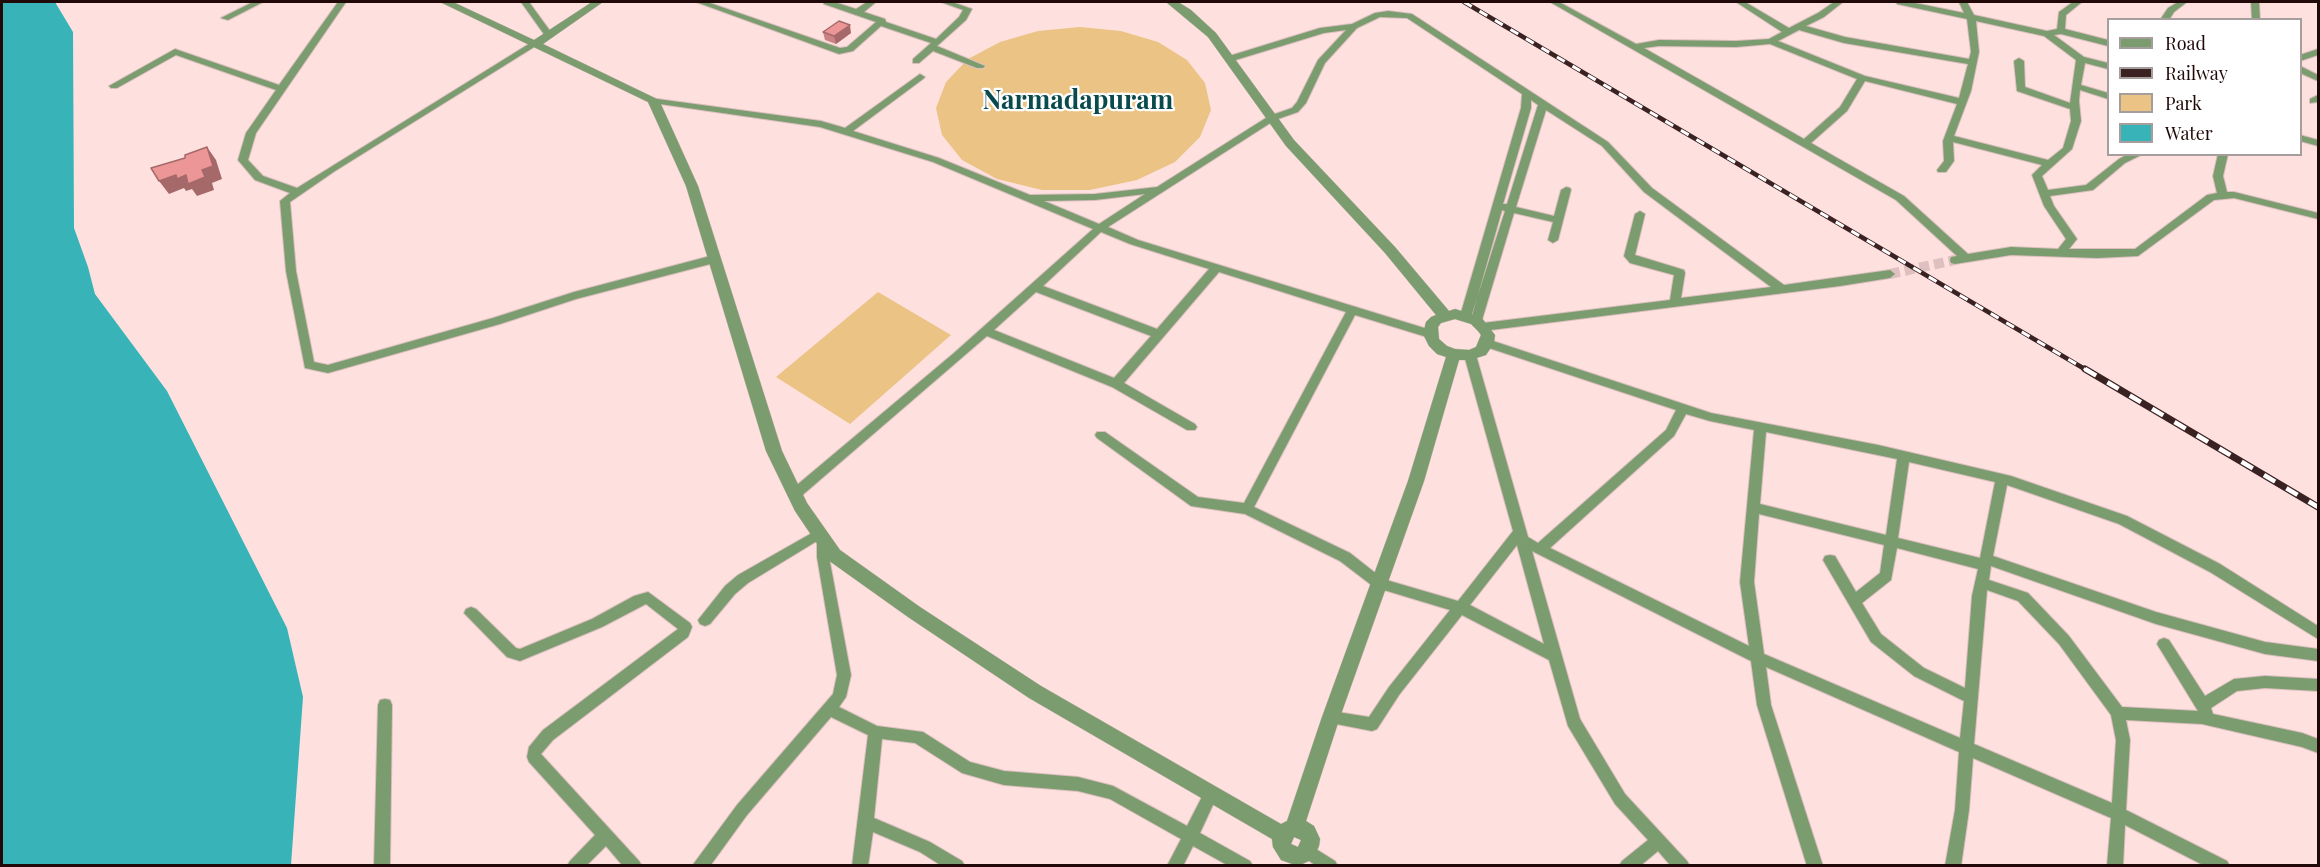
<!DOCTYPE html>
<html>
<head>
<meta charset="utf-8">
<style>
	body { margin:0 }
	#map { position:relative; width:2320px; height:867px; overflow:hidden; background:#fee0df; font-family:"Playfair Display",serif }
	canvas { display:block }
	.frame { position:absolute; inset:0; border:3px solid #21090a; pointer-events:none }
	.legend { position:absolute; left:2107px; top:18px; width:195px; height:138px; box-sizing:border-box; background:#fff; border:2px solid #a69d9d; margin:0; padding:8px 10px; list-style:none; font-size:18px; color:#21090a }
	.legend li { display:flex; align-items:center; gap:12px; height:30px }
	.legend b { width:30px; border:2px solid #a69d9d }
</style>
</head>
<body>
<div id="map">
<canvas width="2320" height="867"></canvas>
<div class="frame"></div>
<ul class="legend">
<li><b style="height:8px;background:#7a9c6f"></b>Road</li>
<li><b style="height:8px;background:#3a2122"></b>Railway</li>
<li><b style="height:16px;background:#ebc384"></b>Park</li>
<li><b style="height:16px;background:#38b4b8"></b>Water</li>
</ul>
</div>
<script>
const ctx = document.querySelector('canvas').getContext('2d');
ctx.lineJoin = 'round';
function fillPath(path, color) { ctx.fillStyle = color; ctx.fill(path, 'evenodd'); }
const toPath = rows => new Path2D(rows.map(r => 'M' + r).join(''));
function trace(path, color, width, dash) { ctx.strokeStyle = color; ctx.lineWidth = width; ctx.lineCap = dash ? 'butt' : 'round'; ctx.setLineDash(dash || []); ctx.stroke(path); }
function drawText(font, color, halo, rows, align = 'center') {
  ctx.font = font + ' "Playfair Display",serif'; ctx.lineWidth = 4.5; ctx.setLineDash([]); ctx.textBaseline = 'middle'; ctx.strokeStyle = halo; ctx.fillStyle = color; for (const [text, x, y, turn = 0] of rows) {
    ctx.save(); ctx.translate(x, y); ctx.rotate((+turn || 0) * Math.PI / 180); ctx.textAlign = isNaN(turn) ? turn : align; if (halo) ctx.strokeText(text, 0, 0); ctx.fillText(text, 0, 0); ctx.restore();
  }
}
const green = toPath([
	[1080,27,1121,31,1158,42,1187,60,1205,83,1211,110,1200,137,1175,162,1137,180,1090,190,1042,190,997,179,962,160,942,135,936,108,946,82,968,59,1000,42,1038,31],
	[878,292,951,335,850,424,776,377]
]);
const water = toPath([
	[2,2,55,2,73,32,74,228,88,267,95,294,167,391,287,628,303,697,291,865,2,865]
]);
const minorTunnel = toPath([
	[1890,274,1955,260]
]);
const minor = toPath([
	[253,2,263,2,228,20,221,18,253,2],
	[338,2,346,2,256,133,248,160,263,176,297,188,532,42,535,41,539,44,335,171,290,202,296,271,314,362,328,365,493,318,574,292,714,255,718,256,719,259,718,262,576,299,500,324,328,373,305,368,286,271,280,201,290,193,255,180,238,160,246,133,276,90,176,55,117,88,111,88,109,86,175,49,279,85,338,2],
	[521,2,529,2,553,35,552,37,546,37,521,2],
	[696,2,707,2,840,48,847,47,876,22,824,4,823,2,834,2,856,9,867,2,876,2,864,12,885,19,886,22,936,39,959,17,963,10,941,2,952,2,972,9,966,20,937,46,985,66,983,68,977,68,933,51,919,63,913,63,913,59,931,43,881,26,853,51,839,54,696,2],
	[1550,2,1559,2,1636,44,1659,40,1736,41,1769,39,1782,32,1736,2,1745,2,1789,28,1818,13,1834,2,1843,2,1824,17,1806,26,1845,37,1969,59,1971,52,1967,19,1897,4,1896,2,1910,2,1964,13,1959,2,1967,2,1974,15,2047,31,2057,29,2059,12,2073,2,2082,2,2066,15,2065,29,2108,40,2108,46,2061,34,2054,35,2084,57,2108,63,2108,69,2085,63,2081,85,2108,93,2108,99,2080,90,2079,101,2081,121,2072,149,2042,176,2048,190,2086,185,2119,159,2128,154,2143,154,2125,163,2093,190,2050,196,2054,206,2077,239,2069,249,2135,249,2207,195,2217,193,2213,176,2218,154,2228,154,2223,176,2227,192,2234,192,2318,213,2318,219,2234,198,2214,200,2138,256,2097,258,2011,255,1955,264,1951,263,1950,260,1951,257,1957,256,1896,200,1550,2],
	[1976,21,2044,36,2076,60,2070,103,2025,87,2024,61,2019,58,2014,61,2017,91,2070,109,2071,121,2063,148,2048,160,1954,136,1971,91,1979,52,1976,21],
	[1799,30,1844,43,1968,64,1959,98,1865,76,1778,41,1799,30],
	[1770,44,1857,79,1840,107,1804,139,1644,48,1659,46,1736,47,1770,44],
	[1865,81,1957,104,1943,141,1944,161,1937,170,1938,172,1946,172,1954,161,1953,142,2042,165,2032,175,2044,206,2066,239,2058,249,2011,247,1968,254,1904,196,1811,143,1847,111,1865,81],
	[2178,2,2187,2,2174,12,2169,20,2160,20,2168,8,2178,2],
	[2251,2,2259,2,2260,20,2252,20,2251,2],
	[1388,11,1412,14,1608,142,1652,188,1784,285,1890,270,1895,274,1890,278,1840,286,1483,331,1479,330,1477,327,1479,324,1483,323,1670,300,1674,275,1630,263,1624,256,1635,214,1640,211,1645,214,1635,255,1684,270,1685,273,1681,298,1771,287,1644,192,1602,146,1546,110,1516,207,1554,216,1561,190,1566,187,1570,188,1571,190,1558,240,1553,243,1548,240,1553,222,1514,213,1482,320,1480,323,1472,323,1470,320,1505,211,1502,210,1472,316,1470,319,1462,319,1460,316,1521,108,1522,94,1407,18,1380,17,1357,28,1325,63,1306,103,1298,112,1275,120,1108,227,1138,240,1434,331,1436,334,1430,338,1355,315,1254,507,1350,553,1383,579,1458,601,1513,531,1464,355,1466,352,1474,352,1476,355,1528,537,1538,543,1666,430,1676,410,1483,346,1481,343,1487,339,1711,413,1878,445,2011,476,2127,516,2220,564,2318,626,2318,639,2210,572,2119,524,2007,485,1993,556,2156,612,2265,642,2318,649,2318,661,2265,654,2156,624,1991,566,1989,580,2028,593,2069,636,2122,707,2198,711,2157,644,2159,640,2164,638,2169,640,2205,696,2234,679,2265,676,2318,679,2318,691,2265,688,2237,691,2211,708,2213,714,2302,733,2318,739,2318,753,2302,747,2202,724,2126,720,2130,740,2126,810,2227,861,2230,866,2205,866,2125,825,2123,866,2107,866,2111,818,1973,758,1969,810,1961,866,1945,866,1955,810,1959,752,1766,667,1771,705,1823,866,1807,866,1757,705,1751,661,1532,551,1580,719,1625,794,1687,861,1690,866,1671,866,1658,851,1640,866,1619,866,1622,861,1648,840,1615,804,1568,726,1549,660,1462,615,1399,695,1377,729,1372,731,1326,722,1324,717,1326,712,1331,711,1369,717,1389,687,1450,610,1374,587,1340,561,1245,514,1191,506,1097,438,1095,435,1097,432,1105,432,1198,497,1244,503,1346,312,1219,272,1124,383,1195,424,1197,427,1195,430,1187,430,1112,387,987,336,799,498,791,498,789,494,791,490,954,353,1093,229,933,162,820,127,653,103,648,100,650,98,821,121,845,128,920,74,925,77,923,79,853,131,939,158,1030,195,1095,194,1157,187,1269,116,1292,108,1297,102,1318,60,1346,30,1324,33,1229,62,1226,61,1226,57,1320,28,1352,24,1375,13,1388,11],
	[1531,100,1538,105,1507,204,1503,204,1531,108,1531,100],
	[1145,194,1099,224,1044,201,1095,200,1145,194],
	[1101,232,1130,244,1209,269,1157,329,1043,286,1101,232],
	[1036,292,1151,336,1114,378,994,330,1036,292],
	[1686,414,1710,421,1754,430,1740,582,1749,646,1550,548,1674,436,1686,414],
	[1766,432,1897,459,1886,535,1760,504,1766,432],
	[1909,462,1995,482,1980,558,1898,538,1909,462],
	[1759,514,1884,545,1880,573,1856,592,1835,556,1830,555,1825,556,1823,560,1871,642,1914,676,1964,701,1960,738,1764,654,1754,582,1759,514],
	[1517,545,1544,644,1470,605,1517,545],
	[1897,548,1978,569,1972,596,1965,688,1924,668,1881,634,1862,603,1891,580,1897,548],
	[1987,590,2018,601,2059,644,2111,715,2116,740,2112,803,1974,744,1987,590],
	[2318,49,2318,55,2300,61,2300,55,2318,49],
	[2300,66,2318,75,2318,81,2300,73,2300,66],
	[2318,95,2318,102,2310,103,2310,99,2318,95],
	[2300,135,2318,140,2318,146,2300,141,2300,135],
	[819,529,824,530,825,535,829,536,830,540,829,557,851,675,846,697,839,707,877,726,923,732,970,762,1004,771,1078,777,1113,786,1187,826,1206,789,1211,787,1216,789,1218,794,1200,833,1250,861,1253,866,1229,866,1193,846,1183,866,1167,866,1181,839,1110,799,1078,791,1004,785,962,773,915,743,882,739,874,818,930,842,962,861,965,866,942,866,920,852,873,832,868,866,852,866,868,735,831,717,747,815,710,866,692,866,737,805,833,694,837,675,817,557,817,541,748,583,735,594,710,624,705,626,700,624,698,620,725,586,738,575,819,529],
	[648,592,690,623,692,627,688,637,553,740,541,754,639,861,642,866,623,866,606,846,586,866,567,866,570,861,595,835,529,762,527,757,529,747,543,730,678,629,646,604,602,627,520,661,507,657,464,613,466,609,471,607,476,609,516,648,520,649,592,619,634,596,648,592],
	[385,699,390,700,392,705,390,866,374,866,378,705,380,700,385,699],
	[1308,844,1335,861,1338,866,1316,866,1303,856,1300,851,1303,846,1308,844]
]);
const tertiary = toPath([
	[440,2,453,2,534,40,592,2,603,2,543,44,659,100,698,186,782,451,807,503,840,550,920,607,1041,686,1281,824,1287,821,1322,717,1408,481,1446,357,1437,354,1429,346,1423,334,1426,322,1431,317,1436,315,1385,253,1286,146,1208,37,1166,2,1178,2,1191,10,1216,33,1294,140,1395,247,1449,311,1455,309,1481,317,1495,335,1494,343,1486,355,1470,360,1459,360,1424,481,1340,717,1306,821,1314,826,1320,839,1319,846,1313,859,1298,866,1281,860,1273,847,1272,839,1029,698,908,617,828,560,795,511,766,451,686,186,648,102,440,2],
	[1455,319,1471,324,1478,331,1481,335,1476,347,1469,350,1455,349,1447,346,1439,339,1438,327,1441,323,1455,319],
	[1294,837,1301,840,1298,847,1291,844,1294,837]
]);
const railFar1 = toPath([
	[1464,2,2088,371]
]);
const rail = toPath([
	[2085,369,2318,507]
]);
const wall = toPath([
	[823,32,851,33,836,44,825,40]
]);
const shadedWall = toPath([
	[850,25,851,33,836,44,834,36],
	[207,147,216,160,222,179,212,183,214,190,197,196,192,189,186,191,184,188,169,194,159,181,176,175,202,170]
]);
const building = toPath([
	[839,21,850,25,834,36,823,32,839,21],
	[207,147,213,166,202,170,205,177,188,184,186,175,177,179,176,175,159,181,151,168,185,158,185,155,207,147]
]);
const farTownnames = [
	["Narmadapuram",1078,101]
];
fillPath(green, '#ebc384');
fillPath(water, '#38b4b8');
trace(minorTunnel, '#ddc0bf', 10, [10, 5]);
trace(minor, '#dbbebd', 2);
trace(tertiary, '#dbbebd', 1);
fillPath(minor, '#7a9c6f');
fillPath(tertiary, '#7a9c6f');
trace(railFar1, '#3a2122', 4.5);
trace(rail, '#3a2122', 7);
trace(railFar1, '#fff', 3, [9]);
trace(rail, '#fff', 4.5, [13]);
fillPath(wall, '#cc8183');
fillPath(shadedWall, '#a6696a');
fillPath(building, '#ed9698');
trace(building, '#a6696a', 1.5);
drawText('bold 26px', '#094a4c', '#fff', farTownnames);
</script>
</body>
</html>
